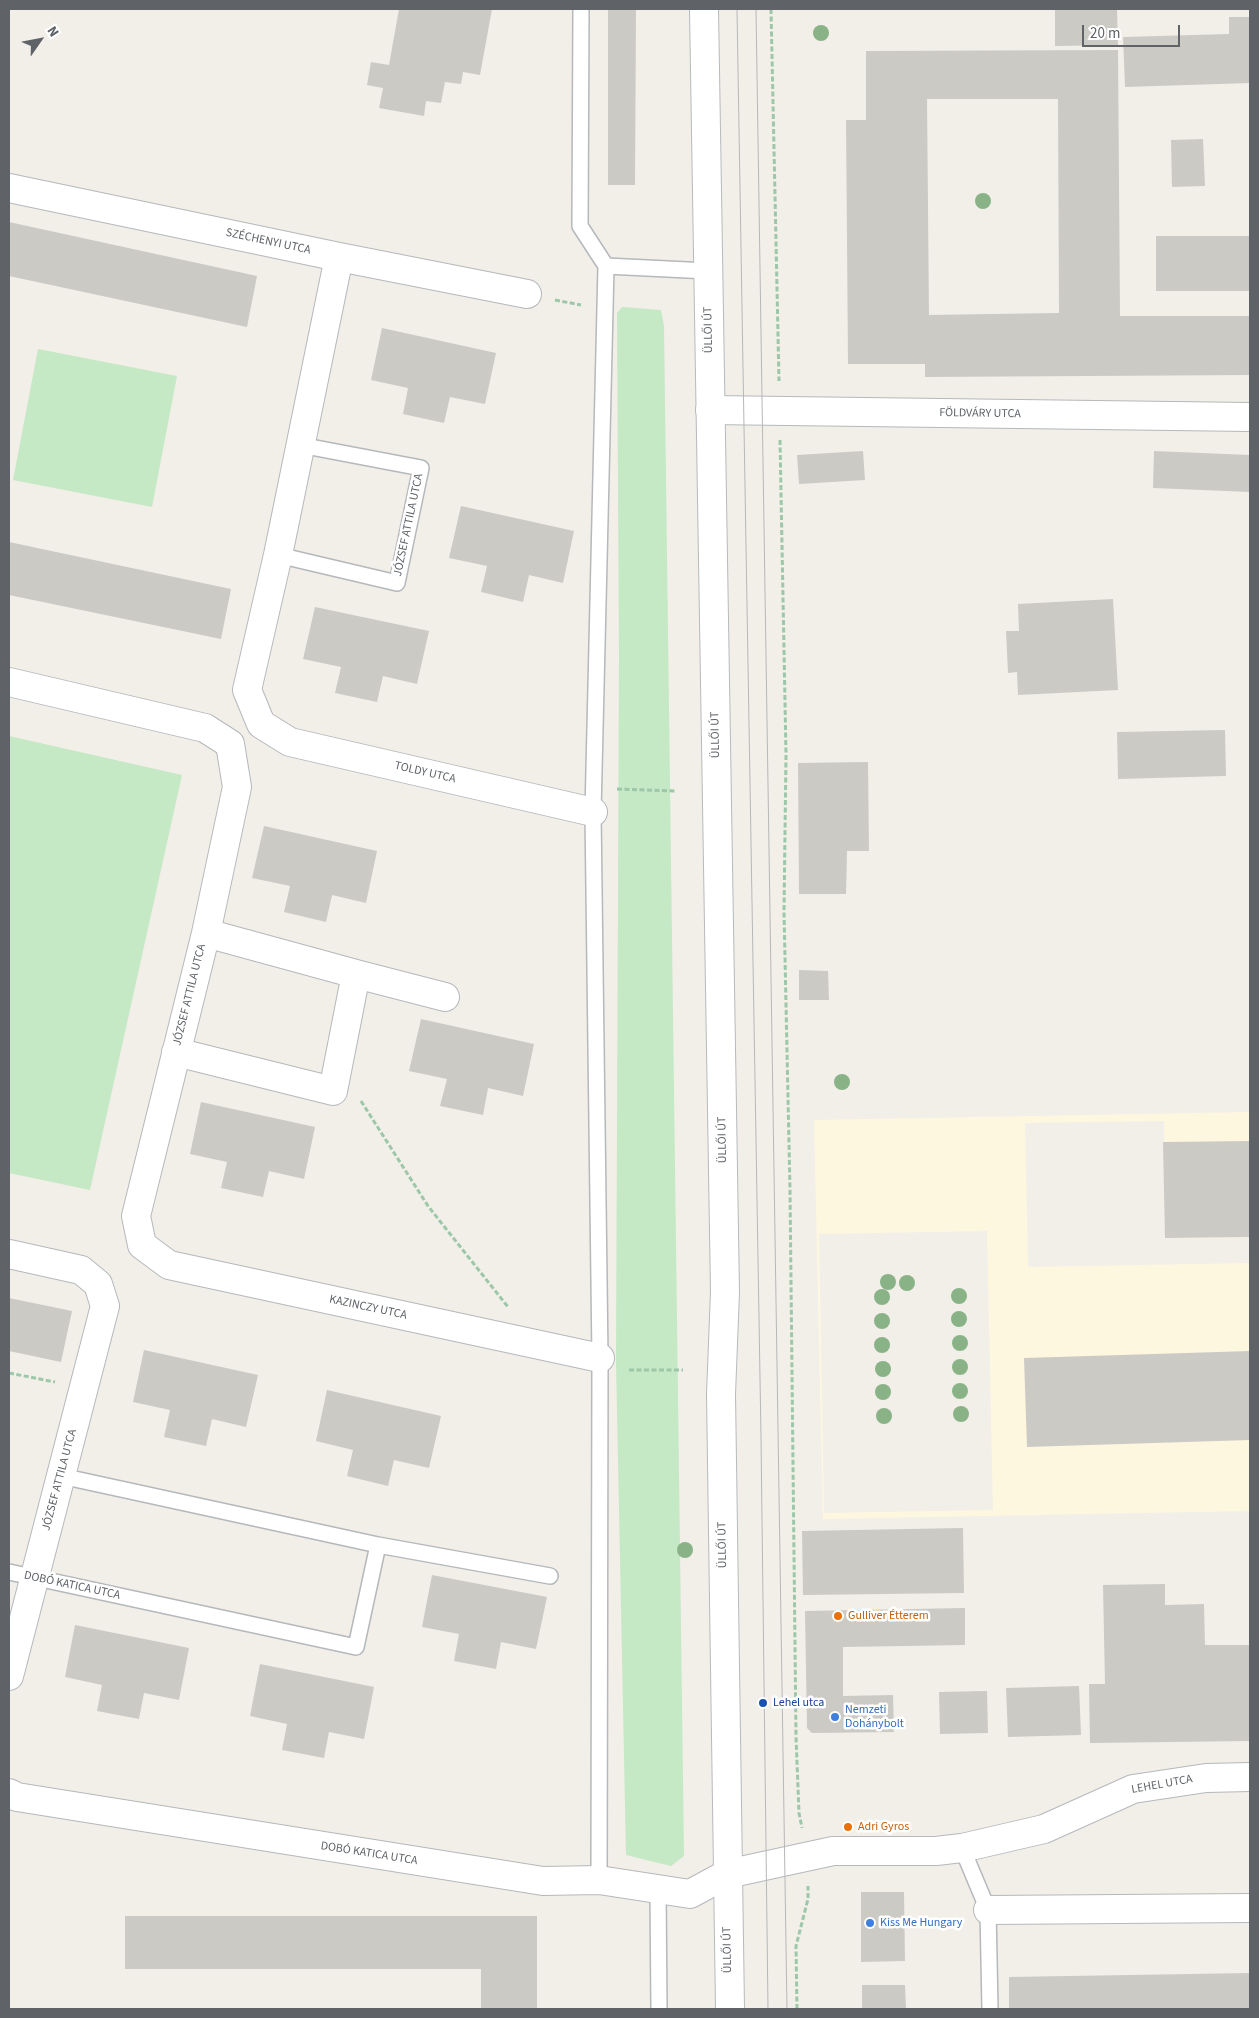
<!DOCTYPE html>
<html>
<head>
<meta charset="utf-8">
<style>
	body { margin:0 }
	#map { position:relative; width:1259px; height:2018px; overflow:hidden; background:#f1efe8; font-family:"Source Sans 3",sans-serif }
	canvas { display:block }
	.frame { position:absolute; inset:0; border:10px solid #5f6368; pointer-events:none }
	.north { position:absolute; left:15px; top:15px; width:50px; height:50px; -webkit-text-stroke:4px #fff; paint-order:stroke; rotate:57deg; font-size:14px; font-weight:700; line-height:20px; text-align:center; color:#5f6368 }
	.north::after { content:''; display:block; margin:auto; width:18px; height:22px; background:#5f6368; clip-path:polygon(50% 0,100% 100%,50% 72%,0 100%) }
	.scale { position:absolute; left:1082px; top:25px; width:98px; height:22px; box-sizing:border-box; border:2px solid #5f6368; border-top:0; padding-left:6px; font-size:15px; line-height:18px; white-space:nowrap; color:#5f6368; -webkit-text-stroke:4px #fff; paint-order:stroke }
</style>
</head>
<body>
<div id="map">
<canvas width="1259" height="2018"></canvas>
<div class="frame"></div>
<div class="north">N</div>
<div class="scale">20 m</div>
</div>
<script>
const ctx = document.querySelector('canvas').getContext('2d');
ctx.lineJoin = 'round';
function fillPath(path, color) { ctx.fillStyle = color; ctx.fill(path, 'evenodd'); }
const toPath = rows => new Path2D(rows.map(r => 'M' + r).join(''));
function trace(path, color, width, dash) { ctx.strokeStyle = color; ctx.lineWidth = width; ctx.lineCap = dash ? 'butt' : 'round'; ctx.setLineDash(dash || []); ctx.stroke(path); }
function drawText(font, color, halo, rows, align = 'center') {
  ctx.font = font + ' "Source Sans 3",sans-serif'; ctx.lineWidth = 5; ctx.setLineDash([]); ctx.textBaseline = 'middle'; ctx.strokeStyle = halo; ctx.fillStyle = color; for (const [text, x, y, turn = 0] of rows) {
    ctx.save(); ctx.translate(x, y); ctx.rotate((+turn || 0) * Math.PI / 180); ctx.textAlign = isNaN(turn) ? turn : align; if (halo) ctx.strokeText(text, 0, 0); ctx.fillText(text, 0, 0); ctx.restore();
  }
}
const commercial = toPath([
	[1250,1112,1250,1237,1166,1238,1164,1121,1025,1123,1028,1267,1250,1263,1250,1511,823,1519,814,1120],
	[987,1231,993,1510,824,1513,819,1234]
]);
const green = toPath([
	[622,307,661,310,664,326,684,1856,671,1866,626,1855,616,1361,619,657,617,313],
	[38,349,177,376,152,507,13,480],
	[9,736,182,775,90,1190,9,1173]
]);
const building = toPath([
	[399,9,492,9,480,75,463,72,461,84,445,82,441,103,426,101,424,116,379,108,383,88,367,85,371,62,389,65],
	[608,9,636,9,635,185,608,185],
	[1055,9,1117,9,1118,45,1055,46],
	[1229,17,1250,17,1250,83,1125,87,1123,37,1229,34],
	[1118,50,1120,316,1250,316,1250,375,925,377,925,364,848,364,846,120,866,120,866,51],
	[927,99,1058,99,1059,313,929,315],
	[1203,139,1205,186,1172,187,1171,140],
	[9,222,257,276,247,327,9,276],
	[1156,236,1250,236,1250,291,1156,291],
	[382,328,496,353,485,404,450,397,444,423,403,414,408,388,371,380],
	[863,451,865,480,799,484,797,455],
	[1154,451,1250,455,1250,492,1153,488],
	[461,506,574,531,563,583,529,575,523,602,481,592,487,566,449,558],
	[9,542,231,589,221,639,9,595],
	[1113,599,1118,690,1018,695,1017,672,1008,673,1006,631,1019,631,1018,604],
	[315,607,429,631,417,684,383,676,377,702,335,693,341,667,303,659],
	[1225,730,1226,776,1118,779,1117,732],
	[868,762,869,851,847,851,846,894,799,894,798,763],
	[264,826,377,851,366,903,332,895,326,922,284,912,290,886,252,878],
	[799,970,828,971,829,1000,799,1000],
	[421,1019,534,1044,523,1096,488,1088,483,1115,440,1106,447,1079,409,1071],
	[201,1102,315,1127,304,1179,269,1171,263,1197,221,1188,227,1162,190,1154],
	[1250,1141,1250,1237,1165,1238,1163,1142],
	[9,1298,72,1311,61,1362,9,1351],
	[144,1350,258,1375,246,1427,212,1419,206,1446,164,1437,170,1410,133,1402],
	[1250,1351,1250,1440,1027,1447,1024,1358],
	[327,1390,441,1416,429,1468,394,1460,388,1486,347,1476,353,1450,316,1441],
	[963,1528,964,1593,803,1595,802,1531],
	[432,1575,547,1597,536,1649,501,1642,496,1669,454,1661,459,1634,422,1627],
	[1165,1584,1165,1605,1204,1604,1205,1645,1250,1645,1250,1741,1090,1743,1089,1684,1105,1684,1103,1585],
	[965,1608,965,1645,843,1647,843,1696,893,1695,894,1732,812,1733,807,1728,805,1611],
	[75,1625,189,1648,179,1700,144,1693,139,1719,97,1711,102,1685,65,1677],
	[260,1664,374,1687,364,1739,329,1732,324,1758,282,1750,287,1724,250,1716],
	[1079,1686,1081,1735,1008,1737,1006,1688],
	[987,1691,988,1733,940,1734,939,1692],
	[861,1892,904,1892,905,1961,861,1962],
	[125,1916,537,1916,537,2009,481,2009,481,1969,125,1969],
	[1250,1973,1250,2009,1009,2009,1009,1977],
	[862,1985,905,1985,906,2009,862,2009]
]);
const path = toPath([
	[771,9,779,381],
	[555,300,581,305],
	[780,440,786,755,784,911,790,1190,796,1737,799,1813,802,1828],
	[617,789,676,791],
	[361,1101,428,1206,508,1307],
	[629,1370,683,1370],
	[9,1373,55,1382],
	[797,2009,796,1946,808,1899,808,1886]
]);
const service = toPath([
	[581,9,580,226,606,266],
	[278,555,397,583,421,468,300,445],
	[378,1545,550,1576],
	[9,1572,356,1647,378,1545,61,1476],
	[962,1848,988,1910,990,2009],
	[599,1880,600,1358,593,812,606,266,708,271],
	[658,1890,659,2009]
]);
const minor = toPath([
	[9,188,339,257,527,294],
	[339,257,278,555,247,690,261,724,290,742,593,812],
	[710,410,1250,417],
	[9,682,205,728,230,744,237,787,206,933,136,1216,142,1245,169,1265,600,1358],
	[356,974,445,997],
	[176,1052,333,1091,356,974,206,933],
	[9,1254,81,1270,98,1284,105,1306,9,1676],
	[9,1793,17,1797,543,1881,599,1880,690,1894,727,1874],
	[988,1910,1250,1908]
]);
const tertiary = toPath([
	[727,1874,833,1851,936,1851,962,1848,1044,1829,1133,1789,1206,1778,1250,1777]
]);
const secondary = toPath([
	[704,9,725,1292,721,1394,730,2009]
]);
const tram = toPath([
	[737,9,761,1437,768,2009],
	[756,9,787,2009]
]);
const trees = [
	[821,33],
	[983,201],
	[842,1082],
	[888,1282],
	[907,1283],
	[959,1296],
	[882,1297],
	[959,1319],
	[882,1321],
	[960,1343],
	[882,1345],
	[960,1367],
	[883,1369],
	[960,1391],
	[883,1392],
	[961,1414],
	[884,1416],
	[685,1550]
];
const markers = [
	[838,1616,5,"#e8710a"],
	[763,1703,5,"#1a4fb4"],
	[835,1717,5,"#3f7fe0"],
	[848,1827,5,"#e8710a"],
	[870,1923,5,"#3f7fe0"]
];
const streetNames = [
	["SZÉCHENYI UTCA",268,242,12],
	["ÜLLŐI ÚT",709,330,-91],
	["FÖLDVÁRY UTCA",980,414,1],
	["JÓZSEF ATTILA UTCA",409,525,-78],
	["ÜLLŐI ÚT",716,735,-91],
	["TOLDY UTCA",425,773,13],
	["JÓZSEF ATTILA UTCA",190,995,-76],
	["ÜLLŐI ÚT",723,1140,-91],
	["KAZINCZY UTCA",368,1308,12],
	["JÓZSEF ATTILA UTCA",60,1480,-75],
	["ÜLLŐI ÚT",723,1545,-91],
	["DOBÓ KATICA UTCA",72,1586,12],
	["LEHEL UTCA",1162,1785,-10],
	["DOBÓ KATICA UTCA",369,1854,9],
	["ÜLLŐI ÚT",728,1950,-91]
];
const foodNames = [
	["Gulliver Étterem",848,1616],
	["Adri Gyros",858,1827]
];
const transitNames = [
	["Lehel utca",773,1703]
];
const shopNames = [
	["Nemzeti",845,1710],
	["Dohánybolt",845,1724],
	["Kiss Me Hungary",880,1923]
];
fillPath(commercial, '#fef7e0');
fillPath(green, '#c5e8c5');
fillPath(building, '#cccac5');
trace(service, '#b5b8bc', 18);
trace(minor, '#b5b8bc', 30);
trace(tertiary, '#b5b8bc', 30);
trace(secondary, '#b6babf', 30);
trace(path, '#9cc7a9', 3, [5, 2.5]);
trace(service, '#fff', 15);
trace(minor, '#fff', 28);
trace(tertiary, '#fff', 28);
trace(secondary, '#fff', 28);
trace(tram, '#b6b7b8', 1);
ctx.fillStyle = '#89b387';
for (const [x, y] of trees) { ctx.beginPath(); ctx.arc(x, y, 8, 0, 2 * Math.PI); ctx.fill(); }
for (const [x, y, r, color] of markers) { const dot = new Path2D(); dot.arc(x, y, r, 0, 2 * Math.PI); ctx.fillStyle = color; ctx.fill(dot); trace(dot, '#fff', 2); }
drawText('12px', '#5f6368', '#fff', streetNames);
drawText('12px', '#c56008', '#fff', foodNames, 'left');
drawText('12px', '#164399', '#fff', transitNames, 'left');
drawText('12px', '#366cbe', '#fff', shopNames, 'left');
</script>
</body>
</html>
